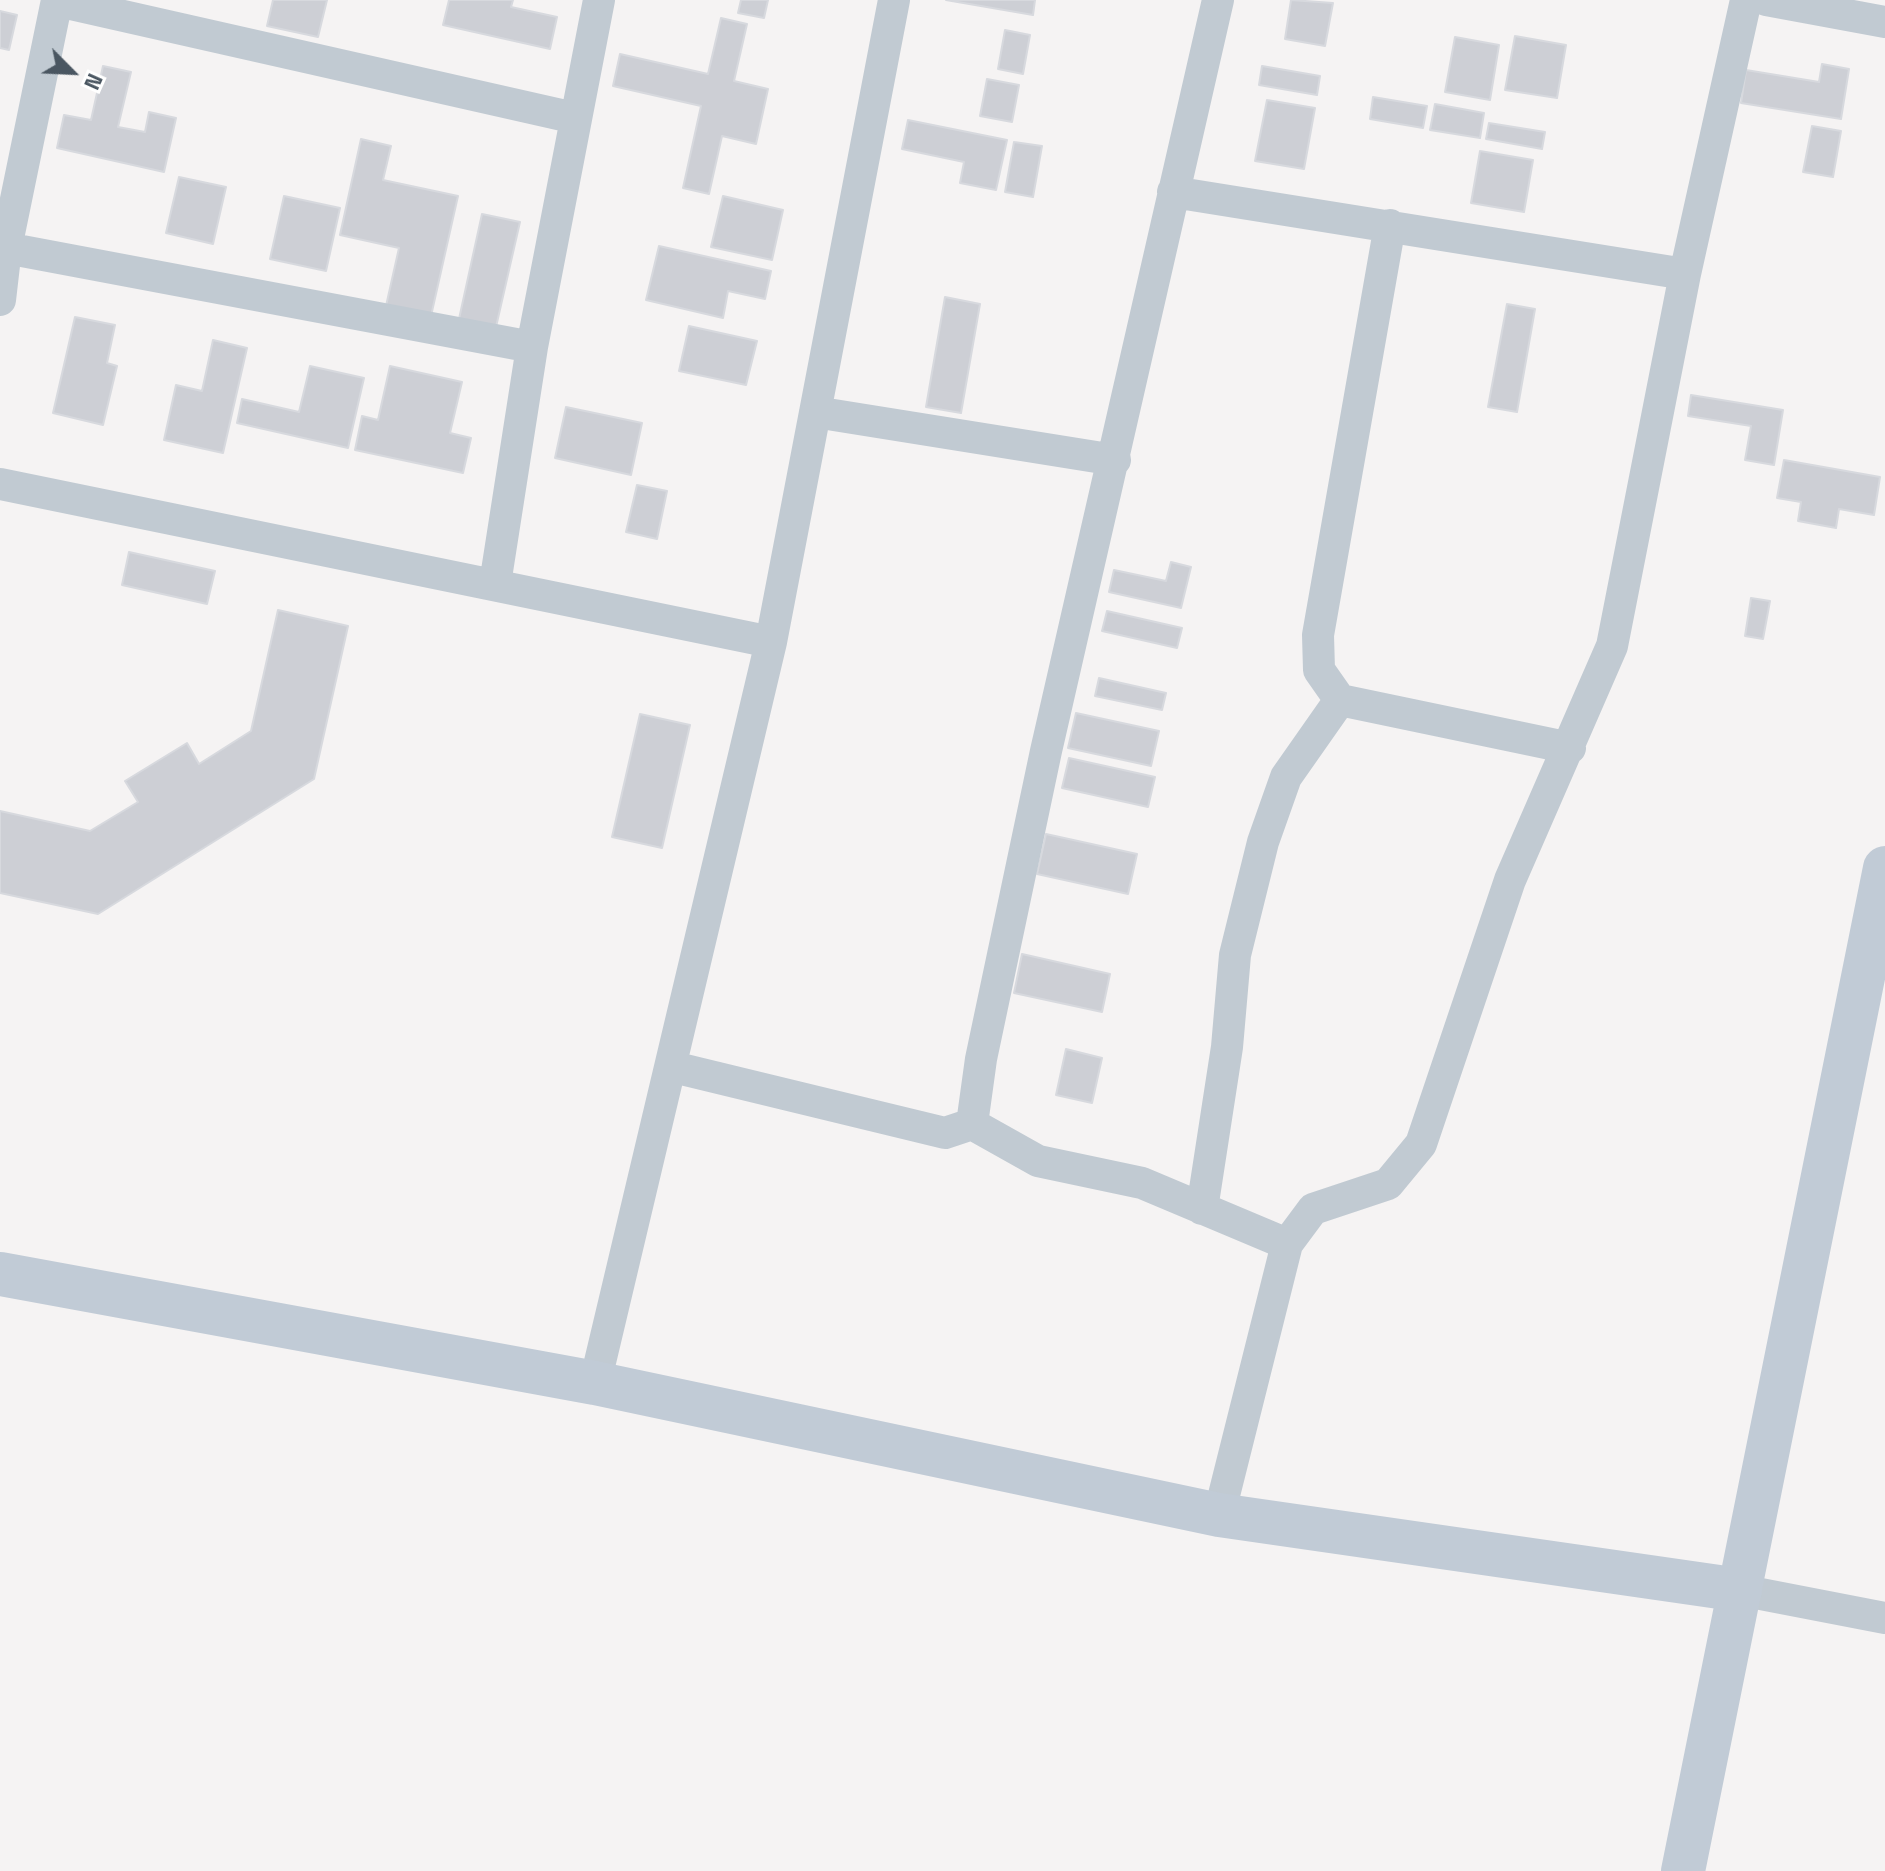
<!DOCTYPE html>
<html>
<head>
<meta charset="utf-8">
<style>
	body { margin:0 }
	#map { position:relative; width:1885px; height:1871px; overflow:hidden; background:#f5f3f3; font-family:"Space Grotesk",sans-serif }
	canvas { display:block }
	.north { position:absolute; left:32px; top:32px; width:80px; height:80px; -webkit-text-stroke:6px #fff; paint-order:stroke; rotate:114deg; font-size:22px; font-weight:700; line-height:32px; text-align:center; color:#4a5661 }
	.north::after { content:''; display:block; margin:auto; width:28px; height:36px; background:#4a5661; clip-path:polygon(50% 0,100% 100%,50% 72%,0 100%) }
</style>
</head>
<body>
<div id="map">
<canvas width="1885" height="1871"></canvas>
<div class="north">N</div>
</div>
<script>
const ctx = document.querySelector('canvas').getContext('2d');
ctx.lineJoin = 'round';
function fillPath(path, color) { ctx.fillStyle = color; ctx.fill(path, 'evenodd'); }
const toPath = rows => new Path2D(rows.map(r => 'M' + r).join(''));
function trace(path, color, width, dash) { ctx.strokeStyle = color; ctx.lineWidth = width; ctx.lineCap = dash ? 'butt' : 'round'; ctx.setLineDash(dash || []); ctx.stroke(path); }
const building = toPath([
	[273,0,327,0,318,37,267,26,273,0],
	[449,0,513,0,511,7,557,17,550,49,443,25,449,0],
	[741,0,768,0,764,18,738,13,741,0],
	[946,0,1035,0,1033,15,946,0],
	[1291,0,1333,3,1325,46,1285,39,1291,0],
	[0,11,17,15,9,50,0,48,0,11],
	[721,18,747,24,734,81,768,89,756,144,722,136,709,194,683,188,701,106,613,86,620,54,708,74,721,18],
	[1005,30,1030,35,1023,74,998,69,1005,30],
	[1515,36,1566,45,1557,98,1505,90,1515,36],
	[1455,37,1499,45,1490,100,1445,92,1455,37],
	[1822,64,1849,69,1841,119,1741,103,1746,70,1819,82,1822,64],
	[103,66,131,72,118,127,145,132,149,112,176,118,164,172,57,148,64,115,91,120,103,66],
	[1262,66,1320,76,1317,95,1259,85,1262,66],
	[987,79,1019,85,1012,122,980,116,987,79],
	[1373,97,1427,106,1423,128,1370,119,1373,97],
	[1267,100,1315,108,1304,169,1255,161,1267,100],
	[1435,104,1484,113,1480,138,1430,130,1435,104],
	[908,120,1007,140,996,190,960,183,964,162,902,149,908,120],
	[1489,123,1545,132,1542,149,1486,139,1489,123],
	[1812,126,1841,131,1833,177,1803,172,1812,126],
	[361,139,391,146,383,180,458,196,431,316,386,306,399,248,340,235,361,139],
	[1014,142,1042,146,1033,197,1005,192,1014,142],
	[1480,151,1533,160,1524,212,1471,203,1480,151],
	[179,177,226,187,213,244,166,233,179,177],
	[284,196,340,208,326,271,270,259,284,196],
	[723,196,783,210,772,260,711,247,723,196],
	[482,214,520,222,496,327,459,319,482,214],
	[659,246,771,271,765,299,728,291,723,318,646,300,659,246],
	[945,297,980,304,961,413,926,407,945,297],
	[1507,304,1535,309,1517,412,1488,407,1507,304],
	[75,317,115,325,107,363,117,366,103,425,53,413,75,317],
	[689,326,757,341,746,385,679,371,689,326],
	[213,340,247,348,223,453,164,440,176,385,202,391,213,340],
	[310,366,364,378,348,448,237,423,242,399,299,412,310,366],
	[390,366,462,382,450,433,471,438,463,473,355,450,362,416,378,420,390,366],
	[1691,395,1783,410,1774,465,1745,460,1751,426,1688,416,1691,395],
	[566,407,642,423,631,475,555,458,566,407],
	[1784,460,1880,477,1874,515,1839,509,1836,528,1798,521,1801,502,1777,498,1784,460],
	[637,485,667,491,657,539,626,532,637,485],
	[129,552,215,571,207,604,122,585,129,552],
	[1171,562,1191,567,1181,608,1109,592,1114,570,1166,581,1171,562],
	[1751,598,1770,601,1763,639,1745,636,1751,598],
	[278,610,348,626,314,779,98,914,0,893,0,811,90,831,138,802,125,781,187,743,199,764,251,731,278,610],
	[1107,611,1182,628,1177,648,1102,631,1107,611],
	[1099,678,1166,693,1162,710,1095,696,1099,678],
	[1076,713,1159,731,1151,766,1068,748,1076,713],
	[640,714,690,725,662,848,612,837,640,714],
	[1069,758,1155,777,1148,807,1062,788,1069,758],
	[1046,834,1137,854,1128,894,1037,874,1046,834],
	[1022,954,1110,974,1102,1012,1014,993,1022,954],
	[1066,1049,1102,1058,1092,1103,1056,1095,1066,1049]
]);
const street = toPath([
	[1218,0,1046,751,981,1059,972,1124,1038,1161,1142,1183,1287,1244],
	[1766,0,1885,22],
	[57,1,575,118],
	[1173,192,1685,274],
	[1390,225,1318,635,1319,670,1340,700,1570,748],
	[6,248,532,347],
	[0,300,6,248,57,0],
	[815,412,1115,460],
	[0,484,771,642,894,0],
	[495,584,532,347,599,0],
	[673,1067,945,1133,972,1124],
	[1202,1209,1227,1047,1235,955,1263,842,1286,777,1340,700],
	[595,1383,771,642],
	[1219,1515,1287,1244,1313,1209,1388,1184,1421,1144,1510,880,1612,646,1685,274,1746,0],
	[1740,1590,1885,1618]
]);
const secondary = toPath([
	[0,1274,595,1383,1219,1515,1740,1590],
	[1683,1871,1885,868]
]);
fillPath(building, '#cdcfd5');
trace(building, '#d7d9de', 2);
trace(street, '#c1cad2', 32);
trace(secondary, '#c1cbd6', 44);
</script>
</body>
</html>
